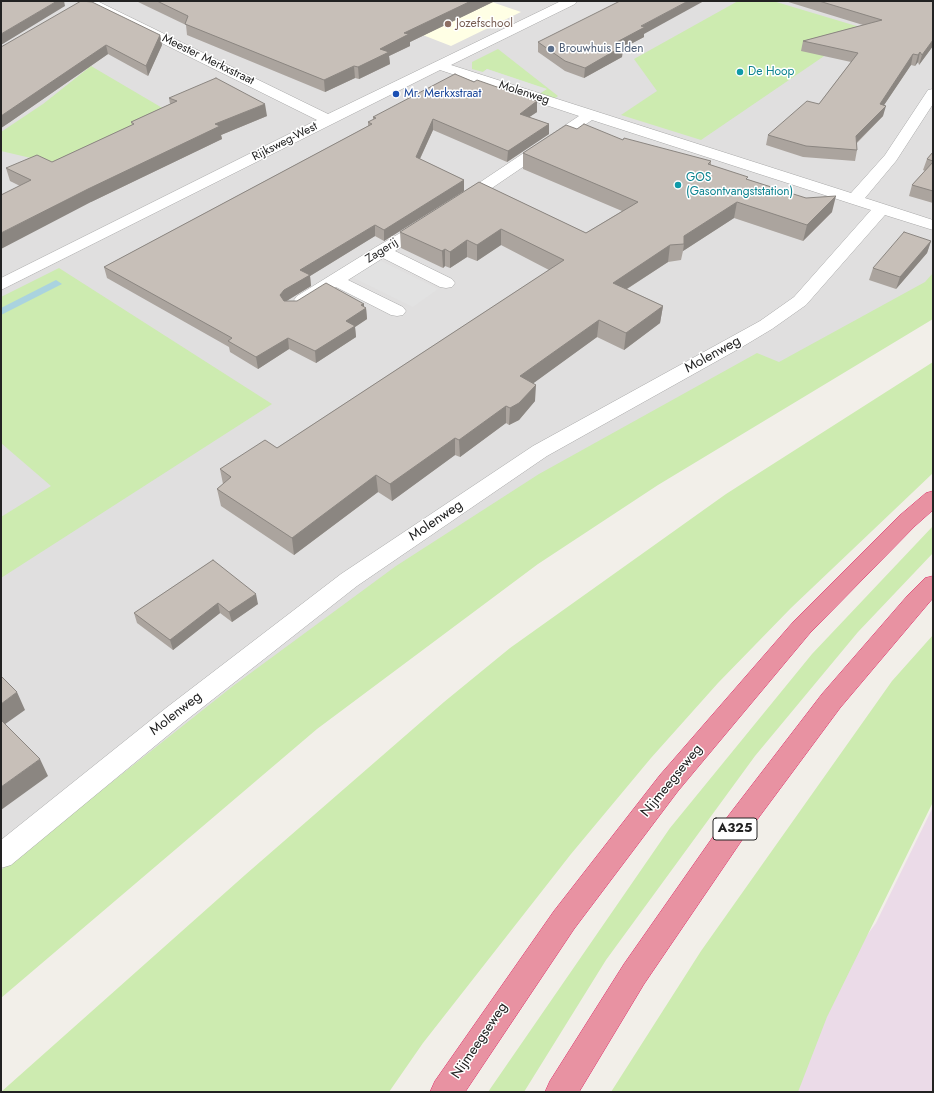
<!DOCTYPE html>
<html>
<head>
<meta charset="utf-8">
<style>
	body { margin:0 }
	#map { position:relative; width:934px; height:1093px; overflow:hidden; background:#f2efe9; font-family:Jost,sans-serif }
	canvas { display:block }
	.frame { position:absolute; inset:0; border:2px solid #222; pointer-events:none }
</style>
</head>
<body>
<div id="map">
<canvas width="934" height="1093"></canvas>
<div class="frame"></div>
</div>
<script>
const ctx = document.querySelector('canvas').getContext('2d');
ctx.lineJoin = 'round';
function fillPath(path, color) { ctx.fillStyle = color; ctx.fill(path, 'evenodd'); }
const toPath = rows => new Path2D(rows.map(r => 'M' + r).join(''));
function trace(path, color, width, dash) { ctx.strokeStyle = color; ctx.lineWidth = width; ctx.lineCap = dash ? 'butt' : 'round'; ctx.setLineDash(dash || []); ctx.stroke(path); }
function drawText(font, color, halo, rows, align = 'center') {
  ctx.font = font + ' Jost,sans-serif'; ctx.lineWidth = 3; ctx.setLineDash([]); ctx.textBaseline = 'middle'; ctx.strokeStyle = halo; ctx.fillStyle = color; for (const [text, x, y, turn = 0] of rows) {
    ctx.save(); ctx.translate(x, y); ctx.rotate((+turn || 0) * Math.PI / 180); ctx.textAlign = isNaN(turn) ? turn : align; if (halo) ctx.strokeText(text, 0, 0); ctx.fillText(text, 0, 0); ctx.restore();
  }
}
const residential = toPath([
	[1,1,933,1,933,287,595,491,1,946]
]);
const industrial = toPath([
	[933,807,933,1092,762,1092,770,1067,876,923]
]);
const education = toPath([
	[350,1,489,1,521,12,451,46,397,25]
]);
const grass = toPath([
	[738,1,773,1,863,28,855,35,701,140,621,115,657,91,634,59],
	[498,49,558,96,554,99,539,94,546,89,487,69,483,72,472,69,472,62],
	[91,66,176,116,65,166,1,151,1,132,43,104],
	[59,268,272,404,1,578,1,517,51,486,1,443,1,297],
	[933,273,933,319,658,485,538,564,317,729,1,998,1,870,233,686,396,566,539,474,757,353,779,362,925,282],
	[933,362,933,473,791,608,718,683,651,758,571,854,423,1043,389,1092,1,1092,245,875,444,702,510,648,726,494],
	[933,526,933,553,858,632,755,756,606,960,524,1092,488,1092,670,828,812,654],
	[933,635,933,802,827,1017,798,1092,611,1092,701,951,892,681]
]);
const parking = toPath([
	[487,69,547,89,539,94,479,75],
	[379,260,438,289,413,307,352,277]
]);
const water = toPath([
	[56,280,62,284,1,315,1,308]
]);
const street = toPath([
	[81,1,97,1,328,114,561,1,577,1,575,4,451,65,851,193,885,155,928,90,933,89,933,104,896,161,865,198,933,220,933,230,885,215,806,305,772,329,742,347,547,456,357,586,184,722,11,865,1,868,1,840,166,708,341,574,533,446,760,321,794,297,871,210,592,120,467,205,455,205,453,202,455,199,579,116,440,70,1,290,1,278,317,120,83,4,81,1],
	[427,219,433,221,435,224,433,227,395,251,452,279,455,283,452,287,446,288,440,287,383,258,348,280,403,307,406,311,403,315,397,316,391,315,336,287,309,304,303,305,297,304,294,300,297,296,376,247,421,221,427,219]
]);
const highway = toPath([
	[933,491,933,510,915,526,810,633,678,791,574,929,465,1092,430,1092,435,1081,554,911,660,775,794,621,899,516,926,493,933,491],
	[933,576,933,598,840,708,742,840,644,984,579,1092,545,1092,550,1081,624,964,722,824,822,694,908,595,925,578,933,576]
]);
const wall = toPath([
	[136,1,495,1,410,42,410,46,389,56,390,64,359,79,355,78,325,92,187,35,186,25],
	[785,1,933,1,933,46,919,65,918,62,915,66,911,65,884,105,883,116,857,143,857,150,855,161,803,157,766,145,768,135,819,104,851,62,801,51,803,41,863,25],
	[644,34,644,37,623,48,622,57,584,78,565,71,538,52,538,42],
	[160,35,162,45,148,76,108,54,10,122,1,128,1,47],
	[474,82,537,101,537,112,529,117,549,124,549,134,507,162,433,130,420,159,464,180,464,191,384,241,375,236,310,276,311,286,286,301,364,304,364,307,366,308,367,319,355,327,356,337,316,363,289,349,258,369,230,352,229,347,107,278,104,267,368,126,368,122,373,120,373,117],
	[169,98,267,116,221,135,222,139,91,202,20,186,10,181,6,168,52,162,132,125,131,122,170,104],
	[577,129,711,161,711,165,832,212,803,241,734,218,683,251,681,260,668,262,627,289,663,306,660,323,624,350,597,337,533,383,535,401,519,420,509,425,506,423,460,457,455,455,392,501,378,492,294,555,221,506,217,489,223,484,220,469,277,448,549,270,501,245,477,261,467,257,450,268,445,266,443,268,401,248,400,232,479,182,586,233,622,211,523,169,523,153],
	[933,152,933,203,909,196,912,185,925,171,923,170,927,159],
	[931,241,927,253,896,289,869,280,873,268],
	[213,560,258,604,232,622,220,613,173,650,137,623,134,613]
]);
const shadedWall = toPath([
	[57,1,64,1,65,6,1,45,1,34],
	[471,1,495,1,410,42,410,46,389,56,390,64,359,79,358,67,380,49,404,33],
	[688,1,704,1,644,34,644,37,623,48,622,57,584,78,585,68,615,43,641,26],
	[160,35,162,45,148,76,146,66],
	[933,40,933,46,919,65,922,55],
	[106,45,108,54,10,122,1,128,1,116],
	[920,52,918,62,915,66,918,55],
	[913,54,911,65,878,114,886,106,883,116,853,146,856,136,880,104],
	[354,66,355,78,325,92,324,80],
	[537,101,537,112,519,124,520,114],
	[265,104,267,116,221,135,222,139,91,202,1,249,1,233,215,124],
	[433,119,433,130,416,167,416,157],
	[549,124,549,134,507,162,508,151],
	[464,180,464,191,384,241,384,230],
	[836,196,832,212,803,241,807,225],
	[737,202,734,218,683,251,684,244,684,236],
	[375,225,375,236,310,276,311,286,285,302,282,306,280,295,300,270],
	[501,229,501,245,477,261,477,245],
	[467,240,467,257,450,268,450,252],
	[931,241,927,253,896,289,900,277],
	[670,245,668,262,611,299,613,283],
	[445,249,445,266,443,268,442,251],
	[364,304,364,309,366,308,367,319,355,327,356,337,316,363,315,351,361,305],
	[663,306,660,323,624,350,626,333],
	[599,320,597,337,520,393,520,376],
	[288,338,289,349,258,369,256,357],
	[536,385,535,401,519,420,509,425,510,408],
	[506,406,506,423,460,457,459,440],
	[455,438,455,455,392,501,390,484],
	[376,475,378,492,294,555,292,538],
	[256,594,258,604,232,622,229,612],
	[218,603,220,613,173,650,170,640],
	[17,692,25,710,1,727,1,704],
	[40,759,48,776,1,810,1,787]
]);
const building = toPath([
	[1,1,57,1,1,34,1,1],
	[81,1,92,2,160,35,146,66,106,45,1,116,1,47,81,1],
	[157,1,471,1,404,33,409,34,380,49,389,52,358,67,354,66,324,80,185,24,188,16,157,1],
	[620,1,688,1,641,26,645,27,615,43,623,46,585,68,565,61,538,42,620,1],
	[819,1,933,1,933,40,922,55,920,52,918,55,913,54,880,104,886,106,856,136,857,150,806,146,768,135,807,101,819,104,858,53,803,41,882,20,819,1],
	[455,74,474,82,477,80,537,101,520,114,549,124,508,151,433,119,416,157,464,180,384,230,375,225,300,270,310,275,284,290,280,295,284,301,297,301,326,283,364,304,361,305,366,308,346,321,355,326,315,351,288,338,256,357,228,341,232,338,104,267,372,124,368,122,376,118,373,117,455,74],
	[216,78,265,104,215,124,220,126,88,189,1,233,1,195,31,180,6,168,37,155,52,162,134,124,131,122,177,101,169,98,216,78],
	[584,124,623,140,624,138,711,161,708,164,748,177,746,179,806,198,836,196,807,225,737,202,684,236,684,244,670,245,613,283,663,306,626,333,599,320,520,376,536,385,519,403,510,408,506,406,459,440,455,438,390,484,376,475,292,538,217,489,231,477,220,469,265,440,277,448,564,260,501,229,477,245,467,240,450,252,445,249,442,251,400,232,479,182,586,233,638,202,523,153,566,125,577,129,584,124],
	[933,152,933,161,927,159,933,152],
	[933,162,933,191,912,185,933,162],
	[904,232,931,241,900,277,873,268,904,232],
	[213,560,256,594,229,612,218,603,170,640,134,613,213,560],
	[1,676,17,692,1,704,1,676],
	[1,720,40,759,1,787,1,720]
]);
const markers = [
	[448,24,4,"#8d6e63"],
	[551,49,4,"#5c6f8a"],
	[740,72,4,"#0f9aa8"],
	[396,94,4,"#1a4fb4"],
	[678,185,4,"#0f9aa8"]
];
const farEducationnames = [
	["Jozefschool",456,24]
];
const farServicenames = [
	["Brouwhuis Elden",559,49]
];
const farStreetnames = [
	["Meester Merkxstraat",208,60,26],
	["Molenweg",524,93,18],
	["Rijksweg-West",285,142,-27],
	["Zagerij",382,251,-32]
];
const farCulturenames = [
	["De Hoop",748,72],
	["GOS",686,178],
	["(Gasontvangststation)",686,192]
];
const farTransitnames = [
	["Mr. Merkxstraat",404,94]
];
const shields = [
	[735,829,44]
];
const shieldNames = [
	["A325",735,829]
];
const streetNames = [
	["Molenweg",713,355,-29],
	["Molenweg",436,521,-34],
	["Molenweg",176,714,-38],
	["Nijmeegseweg",672,781,-51],
	["Nijmeegseweg",480,1041,-56]
];
fillPath(residential, '#e0dfdf');
fillPath(industrial, '#ebdbe8');
fillPath(education, '#ffffe5');
fillPath(grass, '#cdebb0');
fillPath(parking, '#e2e2e2');
fillPath(water, '#aad3df');
trace(street, '#a9a9a9', 1);
trace(highway, '#dc2a67', 1);
fillPath(street, '#fff');
fillPath(highway, '#e892a2');
fillPath(wall, '#aba49e');
fillPath(shadedWall, '#8b8681');
fillPath(building, '#c7bfb8');
trace(building, '#8b8681', 1);
for (const [x, y, r, color] of markers) { const dot = new Path2D(); dot.arc(x, y, r, 0, 2 * Math.PI); ctx.fillStyle = color; ctx.fill(dot); trace(dot, '#fff', 1.5); }
drawText('12px', '#785e54', '#fff', farEducationnames, 'left');
drawText('12px', '#4e5e75', '#fff', farServicenames, 'left');
drawText('12px', '#222', '#fff', farStreetnames);
drawText('12px', '#0d838f', '#fff', farCulturenames, 'left');
drawText('12px', '#164399', '#fff', farTransitnames, 'left');
for (const [x, y, w] of shields) { const box = new Path2D(); box.roundRect(x - w / 2, y - 11, w, 22, 3); ctx.fillStyle = '#fff'; ctx.fill(box); trace(box, '#222', 1); }
drawText('bold 13px', '#222', null, shieldNames);
drawText('14px', '#222', '#fff', streetNames);
</script>
</body>
</html>
